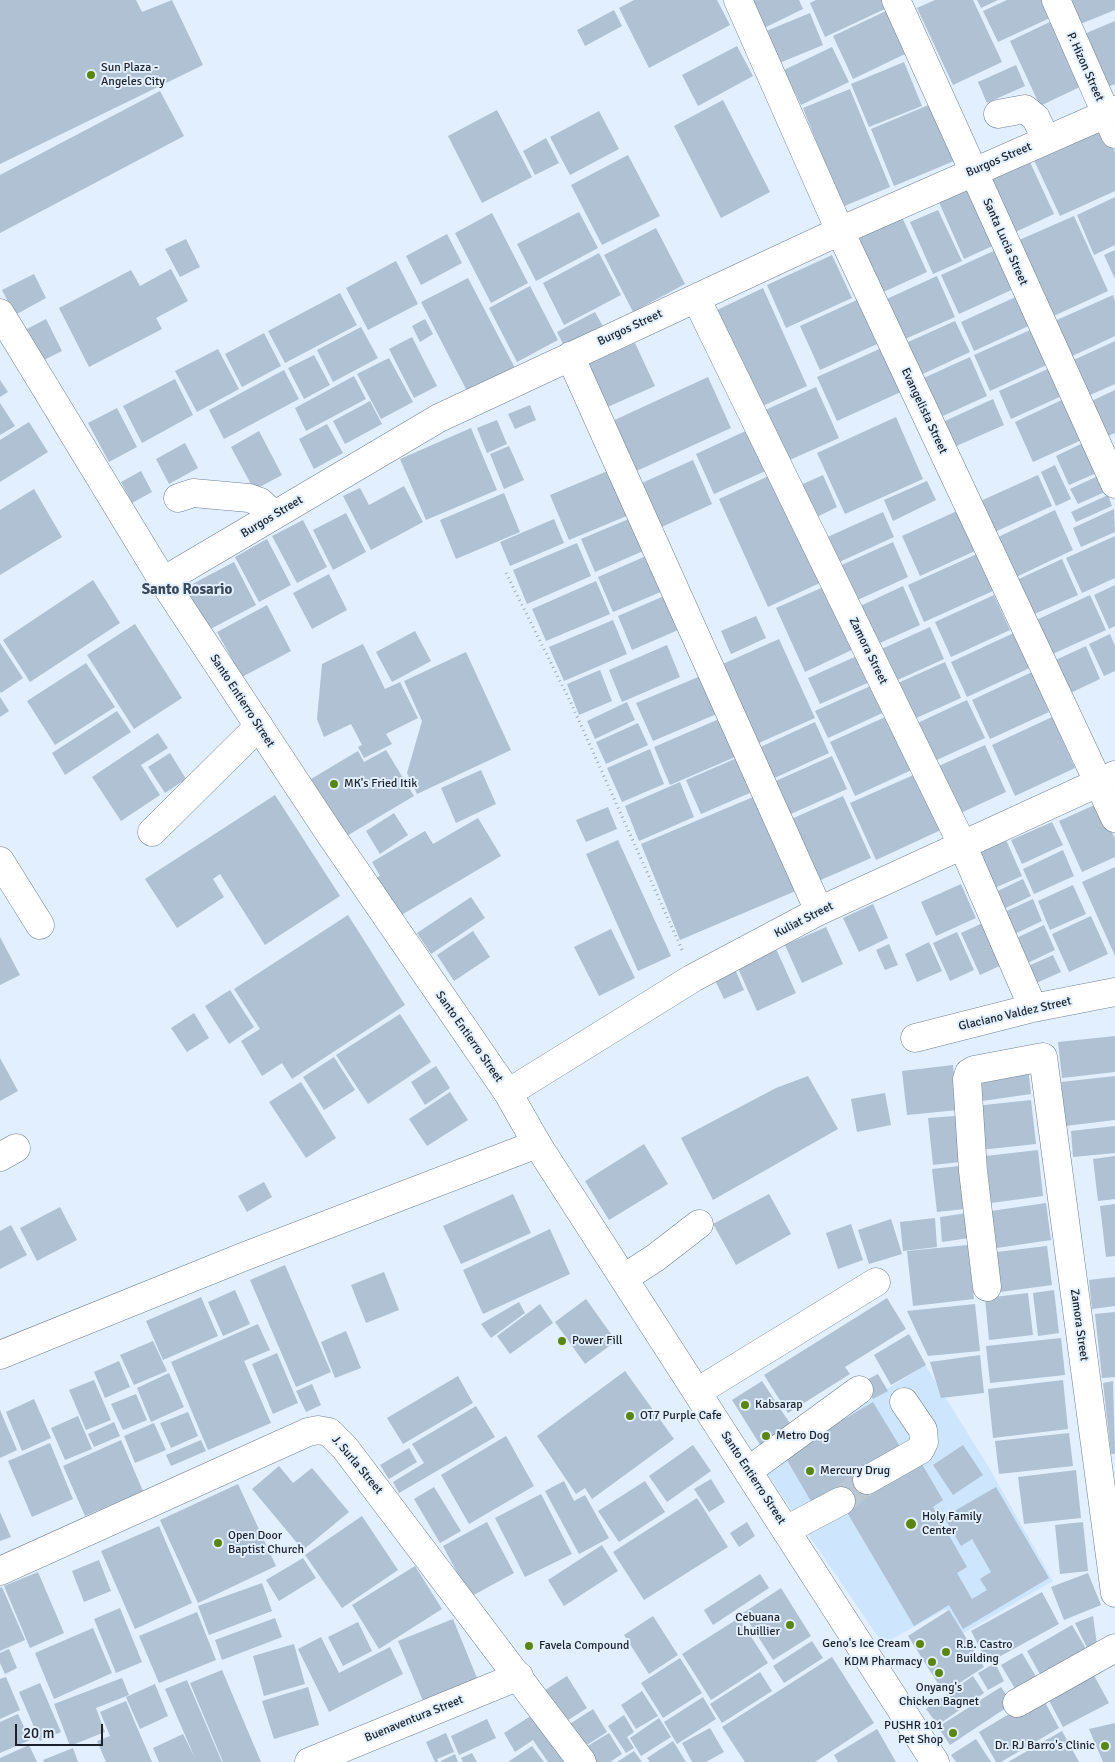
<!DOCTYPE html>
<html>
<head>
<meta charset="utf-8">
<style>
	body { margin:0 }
	#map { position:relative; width:1115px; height:1762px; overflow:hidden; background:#e1efff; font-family:Signika,sans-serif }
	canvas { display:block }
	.scale { position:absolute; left:15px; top:1724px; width:88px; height:22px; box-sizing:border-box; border:2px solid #1c2229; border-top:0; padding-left:6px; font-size:15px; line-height:18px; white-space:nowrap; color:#1c2229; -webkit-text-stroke:4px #e1efff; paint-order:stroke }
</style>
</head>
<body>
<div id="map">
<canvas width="1115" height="1762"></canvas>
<div class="scale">20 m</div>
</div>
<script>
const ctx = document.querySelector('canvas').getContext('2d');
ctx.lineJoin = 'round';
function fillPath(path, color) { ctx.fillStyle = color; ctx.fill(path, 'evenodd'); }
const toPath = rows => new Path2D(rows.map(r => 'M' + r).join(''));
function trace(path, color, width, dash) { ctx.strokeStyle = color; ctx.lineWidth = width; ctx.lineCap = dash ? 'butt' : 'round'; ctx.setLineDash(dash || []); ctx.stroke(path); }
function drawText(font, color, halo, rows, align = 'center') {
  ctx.font = font + ' Signika,sans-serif'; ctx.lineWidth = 4; ctx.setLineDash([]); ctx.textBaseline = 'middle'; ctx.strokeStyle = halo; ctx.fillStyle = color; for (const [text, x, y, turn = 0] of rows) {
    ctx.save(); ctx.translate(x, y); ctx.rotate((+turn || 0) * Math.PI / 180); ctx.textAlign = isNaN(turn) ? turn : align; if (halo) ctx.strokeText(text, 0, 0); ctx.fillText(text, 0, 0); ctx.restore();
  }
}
const built = toPath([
	[925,1365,988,1466,1053,1581,960,1635,946,1609,883,1644,763,1468]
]);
const building = toPath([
	[0,0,136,0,142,12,172,0,203,65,0,164],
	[634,0,717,0,730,25,649,68,619,8],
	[751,0,799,0,803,9,764,28],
	[816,0,883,0,887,8,825,37,810,3],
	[935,0,973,0,1002,62,953,85,917,8],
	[977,0,998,0,981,8],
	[1007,0,1044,0,1052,17,998,42,983,11],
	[1063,0,1115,0,1115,10,1073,27],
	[614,10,622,26,585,46,577,30],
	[886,11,905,54,853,79,833,36],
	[810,13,823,45,777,64,764,32],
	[1056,19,1086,84,1040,106,1010,41],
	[1115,21,1115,84,1099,91,1077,37],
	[737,46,753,76,698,106,682,75],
	[832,47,849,82,801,105,784,70],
	[904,62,922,106,869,127,851,84],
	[1016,65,1025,86,987,103,978,82],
	[850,89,890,187,842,207,803,108],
	[160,91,184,136,0,233,0,175],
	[723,100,770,192,721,218,674,126],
	[931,104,954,161,894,186,871,129],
	[497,110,532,177,482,203,448,136],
	[599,111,619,149,570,175,550,137],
	[1103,126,1115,152,1115,191,1060,216,1033,158],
	[546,138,559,163,535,175,523,151],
	[628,155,660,216,602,245,571,185],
	[1029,160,1054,214,1007,236,983,181],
	[972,185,999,243,964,259,938,200],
	[1115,197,1115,245,1094,255,1077,215],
	[938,210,962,261,933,274,910,222],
	[579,212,598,248,536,281,517,244],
	[492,213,528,283,491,303,455,233],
	[1074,216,1108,291,1045,320,1010,244],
	[902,217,927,272,877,295,852,239],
	[656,228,685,284,633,312,604,255],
	[447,234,462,263,421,285,406,256],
	[186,239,200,267,180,277,165,249],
	[1000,248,1018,287,959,314,941,275],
	[1115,250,1115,279,1104,255],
	[599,253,621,295,564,325,543,283],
	[832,255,852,298,786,328,767,285],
	[396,261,418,304,368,330,346,288],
	[171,269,188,301,156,318,162,329,89,367,59,308,131,270,140,286],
	[34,274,46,298,15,315,2,290],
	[937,276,955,317,896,343,878,303],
	[468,278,515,368,468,393,421,302],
	[530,286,558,340,517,362,489,308],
	[763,288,807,386,758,408,715,311],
	[340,293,357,325,285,363,268,331],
	[1022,294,1035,323,974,351,961,322],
	[1113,295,1115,301,1115,336,1064,360,1048,324],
	[857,300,877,344,820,370,800,326],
	[595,312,605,330,566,350,557,332],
	[46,319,62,351,40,362,23,331],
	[425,319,433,334,420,342,412,326],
	[955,321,970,352,912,379,897,347],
	[361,327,378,358,333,382,317,350],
	[1037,327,1053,362,990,391,974,355],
	[264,333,281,366,242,387,225,354],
	[412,337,437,386,414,398,389,349],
	[1115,341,1115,384,1081,399,1065,364],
	[635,343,655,386,603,409,584,366],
	[884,347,903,391,837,421,817,377],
	[218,349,239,389,197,412,175,371],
	[314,355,330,385,304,399,288,368],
	[970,357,987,396,932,421,915,382],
	[389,358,413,402,381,419,357,374],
	[1052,367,1064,395,1011,419,999,391],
	[284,370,299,399,224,439,209,410],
	[354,376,366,399,306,431,295,408],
	[708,377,731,428,630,474,608,423],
	[175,379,193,415,142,443,123,406],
	[0,380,8,392,0,397],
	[816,387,839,438,783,463,761,412],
	[1115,390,1115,433,1101,439,1085,404],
	[1068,397,1086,438,1033,462,1015,422],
	[993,399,1004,425,945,451,934,426],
	[370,401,382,424,345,444,333,421],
	[0,403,15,426,0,435],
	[530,405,536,420,515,429,508,414],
	[117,408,137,447,109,462,88,423],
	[896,417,923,479,845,514,817,453],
	[497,420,507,444,487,453,477,428],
	[29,422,48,452,0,482,0,440],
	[327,424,343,453,314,469,299,439],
	[471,428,497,490,426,520,400,459],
	[752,428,770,469,714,494,696,454],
	[259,431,282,475,254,490,231,447],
	[1085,442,1099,472,1069,485,1056,456],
	[185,443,198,468,169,484,156,459],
	[509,446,524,480,504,489,490,454],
	[693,460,712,504,653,531,633,487],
	[1055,465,1071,499,1056,506,1041,472],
	[610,470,629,515,569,540,550,495],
	[141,471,152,492,132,503,121,482],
	[775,473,824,581,768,607,719,499],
	[823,475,837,507,809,521,794,488],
	[1038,475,1052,506,988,535,974,504],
	[1100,475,1107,491,1078,504,1070,489],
	[927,481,936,500,893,521,884,500],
	[404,486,423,522,371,550,343,496,360,488,369,505],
	[34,489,62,537,0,575,0,510],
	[504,493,520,532,456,559,440,520],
	[1108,495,1112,506,1076,522,1071,512],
	[1114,509,1115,532,1081,547,1073,528],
	[1055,510,1073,550,1012,579,994,539],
	[957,511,975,551,920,576,902,536],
	[883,512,894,537,835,564,823,539],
	[346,513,366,552,333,570,313,530],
	[636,516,650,548,595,572,581,539],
	[554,519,564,543,510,566,500,542],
	[303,520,327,567,297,583,272,536],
	[1115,536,1115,578,1082,593,1066,558],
	[267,539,291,585,259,602,235,557],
	[893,542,908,577,851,603,835,568],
	[577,543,591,576,527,604,513,570],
	[653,553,668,589,613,612,598,577],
	[977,554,993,591,924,622,908,585],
	[1062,559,1078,595,1023,619,1008,584],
	[234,562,256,605,203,633,181,590],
	[329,574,347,610,312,629,293,593],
	[93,580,120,623,30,682,3,640],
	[596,581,610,614,546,641,532,609],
	[828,585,856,648,805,672,776,608],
	[1115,585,1115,626,1109,629,1094,595],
	[903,586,920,625,871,647,854,609],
	[671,593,685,627,632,650,618,616],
	[994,595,1010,630,951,657,935,622],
	[1090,595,1106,630,1048,656,1032,622],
	[267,605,291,651,242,677,217,632],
	[756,616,766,638,731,654,721,631],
	[613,620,627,654,564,681,549,647],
	[135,624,182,698,134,729,87,655],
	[930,627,944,659,891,683,877,651],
	[415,631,431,661,392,682,376,652],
	[1018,631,1034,666,967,697,951,662],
	[1110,634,1115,646,1115,671,1104,676,1089,644],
	[779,639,815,718,752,746,716,667],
	[0,643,23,678,1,693,0,691],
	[363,644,385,689,400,682,418,718,386,734,392,744,364,758,358,747,362,745,351,724,324,737,317,719,322,664],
	[667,645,680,677,622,702,609,670],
	[1086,646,1100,679,1064,696,1049,663],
	[466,652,511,750,417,794,407,773,422,721,404,681],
	[859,655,872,681,820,704,808,678],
	[945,662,961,698,905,723,889,687],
	[86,663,115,707,55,745,27,701],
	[600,670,612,701,579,715,567,684],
	[1032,672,1049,712,990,739,972,700],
	[703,675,719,713,653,741,636,703],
	[877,683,889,710,828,738,815,711],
	[0,697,9,711,0,717],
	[967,700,985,738,928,764,911,726],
	[627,702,635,720,595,739,587,721],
	[117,711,131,732,65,775,52,753],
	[892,714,916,768,855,796,830,742],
	[726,716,742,754,670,785,654,747],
	[1052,717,1075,768,1015,796,992,745],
	[815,722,829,753,768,781,754,750],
	[638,723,648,745,606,764,596,742],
	[158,733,168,748,141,765,160,795,121,821,92,777],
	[985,745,1006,792,952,817,930,770],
	[650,749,664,784,622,802,607,768],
	[386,750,414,796,345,837,311,779,358,751,364,762],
	[170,753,186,779,165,793,148,767],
	[832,756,847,789,784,817,769,784],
	[737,758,752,792,701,814,686,780],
	[481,770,496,804,456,823,441,788],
	[918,773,943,829,876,860,850,803],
	[680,782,694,817,639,841,625,806],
	[275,795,340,896,265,945,220,874,213,879,224,897,177,928,145,879],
	[758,795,798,890,680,940,641,844],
	[843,796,871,858,814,883,787,821],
	[1099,803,1115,839,1115,857,1082,872,1059,821],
	[608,807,617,829,586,842,576,820],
	[394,813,408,835,380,854,366,831],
	[478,818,501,856,398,917,375,878,380,876,372,862,425,831,433,844],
	[1052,822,1063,845,1022,864,1011,840],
	[618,840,671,956,638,971,586,854],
	[1006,840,1022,876,990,890,974,854],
	[1063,850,1074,876,1034,894,1023,869],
	[1115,867,1115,956,1082,882],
	[1023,879,1031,896,995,913,987,896],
	[961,884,976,918,936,936,921,902],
	[1073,885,1086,914,1050,930,1038,901],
	[471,897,485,918,431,954,417,933],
	[1033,899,1042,921,1008,937,998,915],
	[873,904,888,938,859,952,843,918],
	[348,915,405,1005,292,1079,282,1063,262,1076,241,1041,260,1029,234,989],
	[1091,916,1108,954,1069,972,1052,934],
	[985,922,1004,964,980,975,961,933],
	[1044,925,1055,950,1017,968,1006,943],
	[826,927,843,964,802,983,785,945],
	[611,929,635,978,599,996,574,947],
	[473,931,490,957,454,981,437,955],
	[957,932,974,970,950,981,933,943],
	[0,937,20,975,0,985],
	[929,942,942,971,917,982,905,954],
	[889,944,898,965,885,970,876,950],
	[776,949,796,993,757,1011,737,966],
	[1053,955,1061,972,1025,988,1017,971],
	[734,967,744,990,724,999,713,976],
	[230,990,254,1027,229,1044,205,1006],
	[194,1013,209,1038,187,1052,171,1028],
	[400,1014,431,1062,368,1104,336,1055],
	[1115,1036,1115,1072,1062,1078,1058,1042],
	[334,1057,355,1090,324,1110,303,1077],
	[0,1058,18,1091,0,1101],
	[953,1065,958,1110,907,1115,902,1071],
	[436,1066,450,1088,425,1105,411,1082],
	[1028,1067,1031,1094,975,1102,972,1074],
	[808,1076,838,1129,713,1200,681,1138,776,1088],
	[1115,1076,1115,1120,1065,1126,1061,1082],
	[301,1082,336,1138,306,1158,269,1102],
	[450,1092,468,1120,427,1146,409,1119],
	[885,1093,891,1125,857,1132,851,1099],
	[1031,1100,1036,1144,980,1150,975,1106],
	[955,1116,960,1162,933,1165,928,1118],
	[1115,1126,1115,1153,1073,1157,1071,1131],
	[644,1144,668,1184,609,1220,585,1181],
	[1038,1150,1043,1196,991,1203,986,1156],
	[1115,1156,1115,1199,1098,1201,1093,1159],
	[959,1166,964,1209,937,1212,932,1169],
	[264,1182,272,1197,247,1212,238,1196],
	[513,1194,531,1233,461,1264,443,1226],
	[769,1194,791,1234,736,1265,713,1224],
	[1046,1203,1051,1240,990,1249,984,1212],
	[1115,1204,1115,1256,1106,1257,1100,1206],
	[60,1207,77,1240,37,1261,20,1228],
	[967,1213,969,1238,942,1242,940,1217],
	[935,1218,937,1247,903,1251,900,1222],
	[891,1219,902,1254,869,1264,858,1230],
	[851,1224,863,1260,838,1269,826,1233],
	[11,1225,27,1255,0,1269,0,1231],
	[550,1229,570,1274,483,1314,463,1270],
	[968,1245,974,1299,913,1306,907,1251],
	[1047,1246,1052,1285,993,1293,988,1253],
	[285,1265,331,1372,296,1387,250,1280],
	[384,1272,399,1310,366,1323,351,1285],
	[1115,1277,1115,1306,1092,1309,1089,1280],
	[235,1290,250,1324,223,1336,208,1302],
	[1054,1290,1059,1333,1038,1336,1033,1293],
	[1028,1293,1033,1335,989,1340,985,1298],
	[201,1297,218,1336,163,1360,146,1321],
	[887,1298,906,1329,845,1367,850,1374,788,1413,764,1375],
	[586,1299,616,1341,585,1364,555,1322],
	[519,1302,525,1313,491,1338,481,1324],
	[540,1304,553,1323,510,1354,497,1336],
	[975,1304,980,1351,928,1356,907,1311],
	[1115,1312,1115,1377,1102,1378,1095,1314],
	[258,1324,270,1350,244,1361,271,1423,208,1450,171,1362],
	[346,1331,361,1368,335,1378,321,1342],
	[909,1334,926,1365,891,1385,874,1355],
	[1061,1338,1065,1375,990,1383,986,1346],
	[153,1341,167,1371,134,1385,120,1355],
	[277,1353,298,1403,273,1414,252,1364],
	[980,1355,984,1393,941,1398,930,1362],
	[119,1361,130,1387,105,1398,94,1372],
	[625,1371,674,1439,592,1499,585,1488,576,1494,537,1436],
	[169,1373,184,1407,151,1422,137,1388],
	[878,1374,888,1391,873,1399,863,1382],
	[458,1376,473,1403,403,1444,387,1418],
	[94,1380,111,1420,86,1430,69,1390],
	[1063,1380,1068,1429,993,1438,988,1389],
	[762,1381,795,1431,764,1451,732,1400],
	[1113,1381,1115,1454,1111,1454,1103,1383],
	[312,1384,321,1405,306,1412,296,1391],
	[136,1394,147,1420,123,1430,111,1404],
	[34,1399,51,1438,22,1451,6,1412],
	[873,1402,902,1450,919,1459,943,1500,933,1507,967,1567,957,1573,972,1599,987,1590,980,1579,991,1572,972,1539,961,1546,944,1517,996,1487,1049,1578,963,1629,949,1605,914,1626,838,1497,816,1510,784,1455],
	[476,1406,495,1437,399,1493,393,1482,424,1463,412,1444],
	[0,1410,17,1450,0,1458],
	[188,1412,198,1436,171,1448,160,1423],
	[78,1416,92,1449,65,1460,51,1428],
	[114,1422,120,1436,94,1447,88,1434],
	[154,1423,166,1450,135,1463,124,1436],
	[1069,1433,1073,1466,999,1474,995,1441],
	[506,1436,534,1486,469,1524,441,1475],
	[121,1440,143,1491,85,1516,63,1466],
	[201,1440,206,1451,171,1466,166,1455],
	[50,1443,73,1499,32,1517,8,1461],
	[693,1445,711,1471,667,1502,649,1476],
	[963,1445,983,1475,953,1495,933,1465],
	[409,1448,417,1462,389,1479,380,1465],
	[279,1466,293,1483,312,1468,349,1512,303,1550,252,1489],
	[1076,1470,1081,1518,1024,1524,1018,1477],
	[711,1479,725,1502,709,1512,694,1489],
	[564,1481,574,1501,585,1495,609,1538,579,1554,545,1491],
	[645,1481,665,1512,619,1542,598,1511],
	[238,1484,276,1566,198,1603,160,1520],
	[434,1487,461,1531,440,1543,414,1499],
	[541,1494,572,1554,525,1577,495,1518],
	[697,1498,728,1547,644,1600,613,1552],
	[0,1512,11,1537,0,1541],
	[362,1516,398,1570,342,1608,305,1555],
	[487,1522,514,1573,470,1597,443,1546],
	[747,1522,755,1536,739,1547,730,1533],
	[1083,1522,1088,1571,1060,1574,1055,1525],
	[159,1526,192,1603,135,1629,101,1551],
	[602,1545,618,1571,564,1606,548,1580],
	[303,1558,316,1578,279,1601,266,1580],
	[99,1560,111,1591,84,1602,72,1571],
	[415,1566,442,1609,379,1649,352,1605],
	[38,1572,64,1633,30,1648,4,1586],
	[1088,1573,1101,1605,1064,1620,1051,1587],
	[760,1574,769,1588,713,1625,704,1610],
	[262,1583,272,1611,209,1635,198,1606],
	[2,1587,25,1640,0,1651,0,1588],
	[781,1588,811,1636,773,1660,743,1613],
	[1042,1592,1059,1624,988,1663,971,1631],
	[120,1608,142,1662,116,1673,94,1619],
	[949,1610,984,1667,944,1693,908,1636],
	[197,1612,216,1660,159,1683,139,1636],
	[653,1616,678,1655,649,1674,624,1635],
	[1093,1616,1098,1652,1090,1654,1075,1623],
	[275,1618,282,1637,222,1660,215,1640],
	[739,1618,768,1663,711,1700,682,1654],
	[453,1619,477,1678,423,1701,398,1641],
	[358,1622,372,1651,343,1666,328,1637],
	[1072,1625,1091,1657,1045,1683,1027,1651],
	[93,1628,112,1673,54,1699,35,1653],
	[321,1637,339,1673,390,1647,403,1674,329,1712,298,1649],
	[812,1641,823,1658,784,1683,773,1666],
	[294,1644,305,1684,264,1696,253,1656],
	[9,1649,17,1668,5,1674,0,1663,0,1653],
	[1022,1653,1041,1685,1020,1697,1001,1665],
	[832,1657,874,1723,815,1762,745,1762,722,1727],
	[680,1658,702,1693,663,1718,641,1683],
	[995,1663,1004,1681,988,1690,978,1673],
	[1090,1668,1109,1703,1063,1727,1045,1693],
	[222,1670,261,1762,223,1762,190,1683],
	[760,1672,772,1691,722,1723,710,1704],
	[567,1676,587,1708,562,1724,542,1692],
	[973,1676,984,1693,938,1725,926,1709],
	[6,1677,20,1710,0,1719,0,1679],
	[122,1678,129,1695,96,1708,105,1732,70,1746,54,1704],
	[187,1680,222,1762,159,1762,153,1748,183,1734,195,1758,165,1689],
	[40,1683,61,1732,40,1741,19,1692],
	[155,1684,168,1716,140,1729,126,1697],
	[308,1687,319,1725,274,1739,262,1701],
	[1001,1687,1012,1704,950,1745,938,1727],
	[642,1691,658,1716,636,1729,621,1705],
	[1041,1695,1059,1728,1001,1762,996,1762,979,1732],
	[703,1697,716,1719,677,1744,664,1722],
	[126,1701,136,1725,152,1762,106,1762,97,1741,110,1736,100,1712],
	[593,1709,607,1732,579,1750,565,1727],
	[537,1712,569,1762,548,1762,533,1740,515,1752,504,1733],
	[18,1714,30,1740,0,1753,0,1722],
	[624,1715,634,1732,627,1737,634,1748,626,1753,608,1726],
	[659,1718,671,1737,641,1756,630,1738],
	[487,1719,496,1738,459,1755,451,1736],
	[1115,1723,1115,1762,1103,1762,1089,1729],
	[710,1728,724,1752,706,1762,692,1762,682,1743],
	[877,1729,896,1762,838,1762,834,1755],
	[1062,1731,1079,1762,1008,1762],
	[446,1733,454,1752,437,1759,438,1762,435,1762,426,1742],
	[609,1733,622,1754,610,1762,589,1762,581,1750],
	[976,1739,991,1762,956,1762,951,1755],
	[673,1741,686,1762,650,1762,647,1758],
	[29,1745,37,1762,0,1762,0,1758],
	[532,1746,544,1762,508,1762],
	[73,1748,78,1762,44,1762,43,1760],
	[634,1751,642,1762,617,1762],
	[472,1753,477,1762,463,1762,461,1758],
	[455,1754,458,1762,441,1762,441,1761]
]);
const minorTunnel = toPath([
	[841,1501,867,1480]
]);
const path = toPath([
	[506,573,571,703,683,952]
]);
const minor = toPath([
	[738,0,840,231,1115,818],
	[896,0,1115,484],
	[1056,0,1115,134],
	[998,114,1025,109,1036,118,1046,140],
	[696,298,962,844,1033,1008],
	[570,356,819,911],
	[178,498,193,493,249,498,260,502,274,515],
	[163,581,439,418,840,231,1115,110],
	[152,832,259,726],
	[0,861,40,925],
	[915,1038,1033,1008,1115,992],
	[508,1093,693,978,819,911,1115,775],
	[0,1157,16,1148],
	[624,1278,655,1258,699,1224],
	[987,1287,973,1171,967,1079,969,1073,974,1070,1043,1057,1115,1593],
	[0,1355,243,1257,537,1144],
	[697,1392,876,1282],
	[748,1471,859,1390],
	[867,1480,920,1450,924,1442,923,1430,904,1402],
	[786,1530,841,1501],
	[0,1571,308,1432,318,1430,329,1432,345,1448,582,1762],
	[1017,1703,1115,1648],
	[309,1762,519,1676]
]);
const major = toPath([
	[0,313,163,581,330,834,508,1093,537,1144,935,1762]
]);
const markers = [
	[91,75,5,"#5a8510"],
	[334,784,5,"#5a8510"],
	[562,1341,5,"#5a8510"],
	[745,1405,5,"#5a8510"],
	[630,1416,5,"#5a8510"],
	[766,1436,5,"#5a8510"],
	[810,1471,5,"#5a8510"],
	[911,1524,6,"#5a8510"],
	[218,1543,5,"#5a8510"],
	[790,1625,5,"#5a8510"],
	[920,1644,5,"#5a8510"],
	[529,1646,5,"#5a8510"],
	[946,1652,5,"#5a8510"],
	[932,1662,5,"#5a8510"],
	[939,1673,5,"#5a8510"],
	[953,1733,5,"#5a8510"],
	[1105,1746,5,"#5a8510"]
];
const streetNames = [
	["P. Hizon Street",1085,67,66],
	["Burgos Street",999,160,-23],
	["Santa Lucia Street",1005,242,66],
	["Burgos Street",630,328,-25],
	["Evangelista Street",924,411,65],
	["Burgos Street",272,517,-31],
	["Zamora Street",868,651,64],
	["Santo Entierro Street",242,701,57],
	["Kuliat Street",804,920,-27],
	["Glaciano Valdez Street",1015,1014,-13],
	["Santo Entierro Street",469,1037,55],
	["Zamora Street",1079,1325,82],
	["J. Surla Street",357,1465,50],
	["Santo Entierro Street",753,1478,57],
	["Buenaventura Street",414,1719,-22]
];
const poiNames = [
	["Sun Plaza -",101,68],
	["Angeles City",101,82],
	["MK's Fried Itik",344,784],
	["Power Fill",572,1341],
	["Kabsarap",755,1405],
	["OT7 Purple Cafe",640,1416],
	["Metro Dog",776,1436],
	["Mercury Drug",820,1471],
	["Holy Family",922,1517],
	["Center",922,1531],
	["Open Door",228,1536],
	["Baptist Church",228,1550],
	["Cebuana",780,1618,"right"],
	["Lhuillier",780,1632,"right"],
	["Geno's Ice Cream",910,1644,"right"],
	["R.B. Castro",956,1645],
	["Building",956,1659],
	["Favela Compound",539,1646],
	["KDM Pharmacy",922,1662,"right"],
	["Onyang's",939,1688,"center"],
	["Chicken Bagnet",939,1702,"center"],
	["PUSHR 101",943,1726,"right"],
	["Pet Shop",943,1740,"right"],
	["Dr. RJ Barro's Clinic",1095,1746,"right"]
];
const quarterNames = [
	["Santo Rosario",187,590]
];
fillPath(built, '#cee5fe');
fillPath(building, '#afc1d3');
trace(minorTunnel, '#bac6d4', 28, [28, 14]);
trace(minor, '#708091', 29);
trace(major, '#708091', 29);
trace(path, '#a1acb9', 3, [1, 4]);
trace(minor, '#fff', 28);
trace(major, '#fff', 28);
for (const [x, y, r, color] of markers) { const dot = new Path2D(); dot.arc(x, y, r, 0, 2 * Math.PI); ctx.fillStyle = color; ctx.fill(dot); trace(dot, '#e1efff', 2); }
drawText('12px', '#1c2229', '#e1efff', streetNames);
drawText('12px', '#1c2229', '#e1efff', poiNames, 'left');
drawText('bold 15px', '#3b4a5a', '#e1efff', quarterNames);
</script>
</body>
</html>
